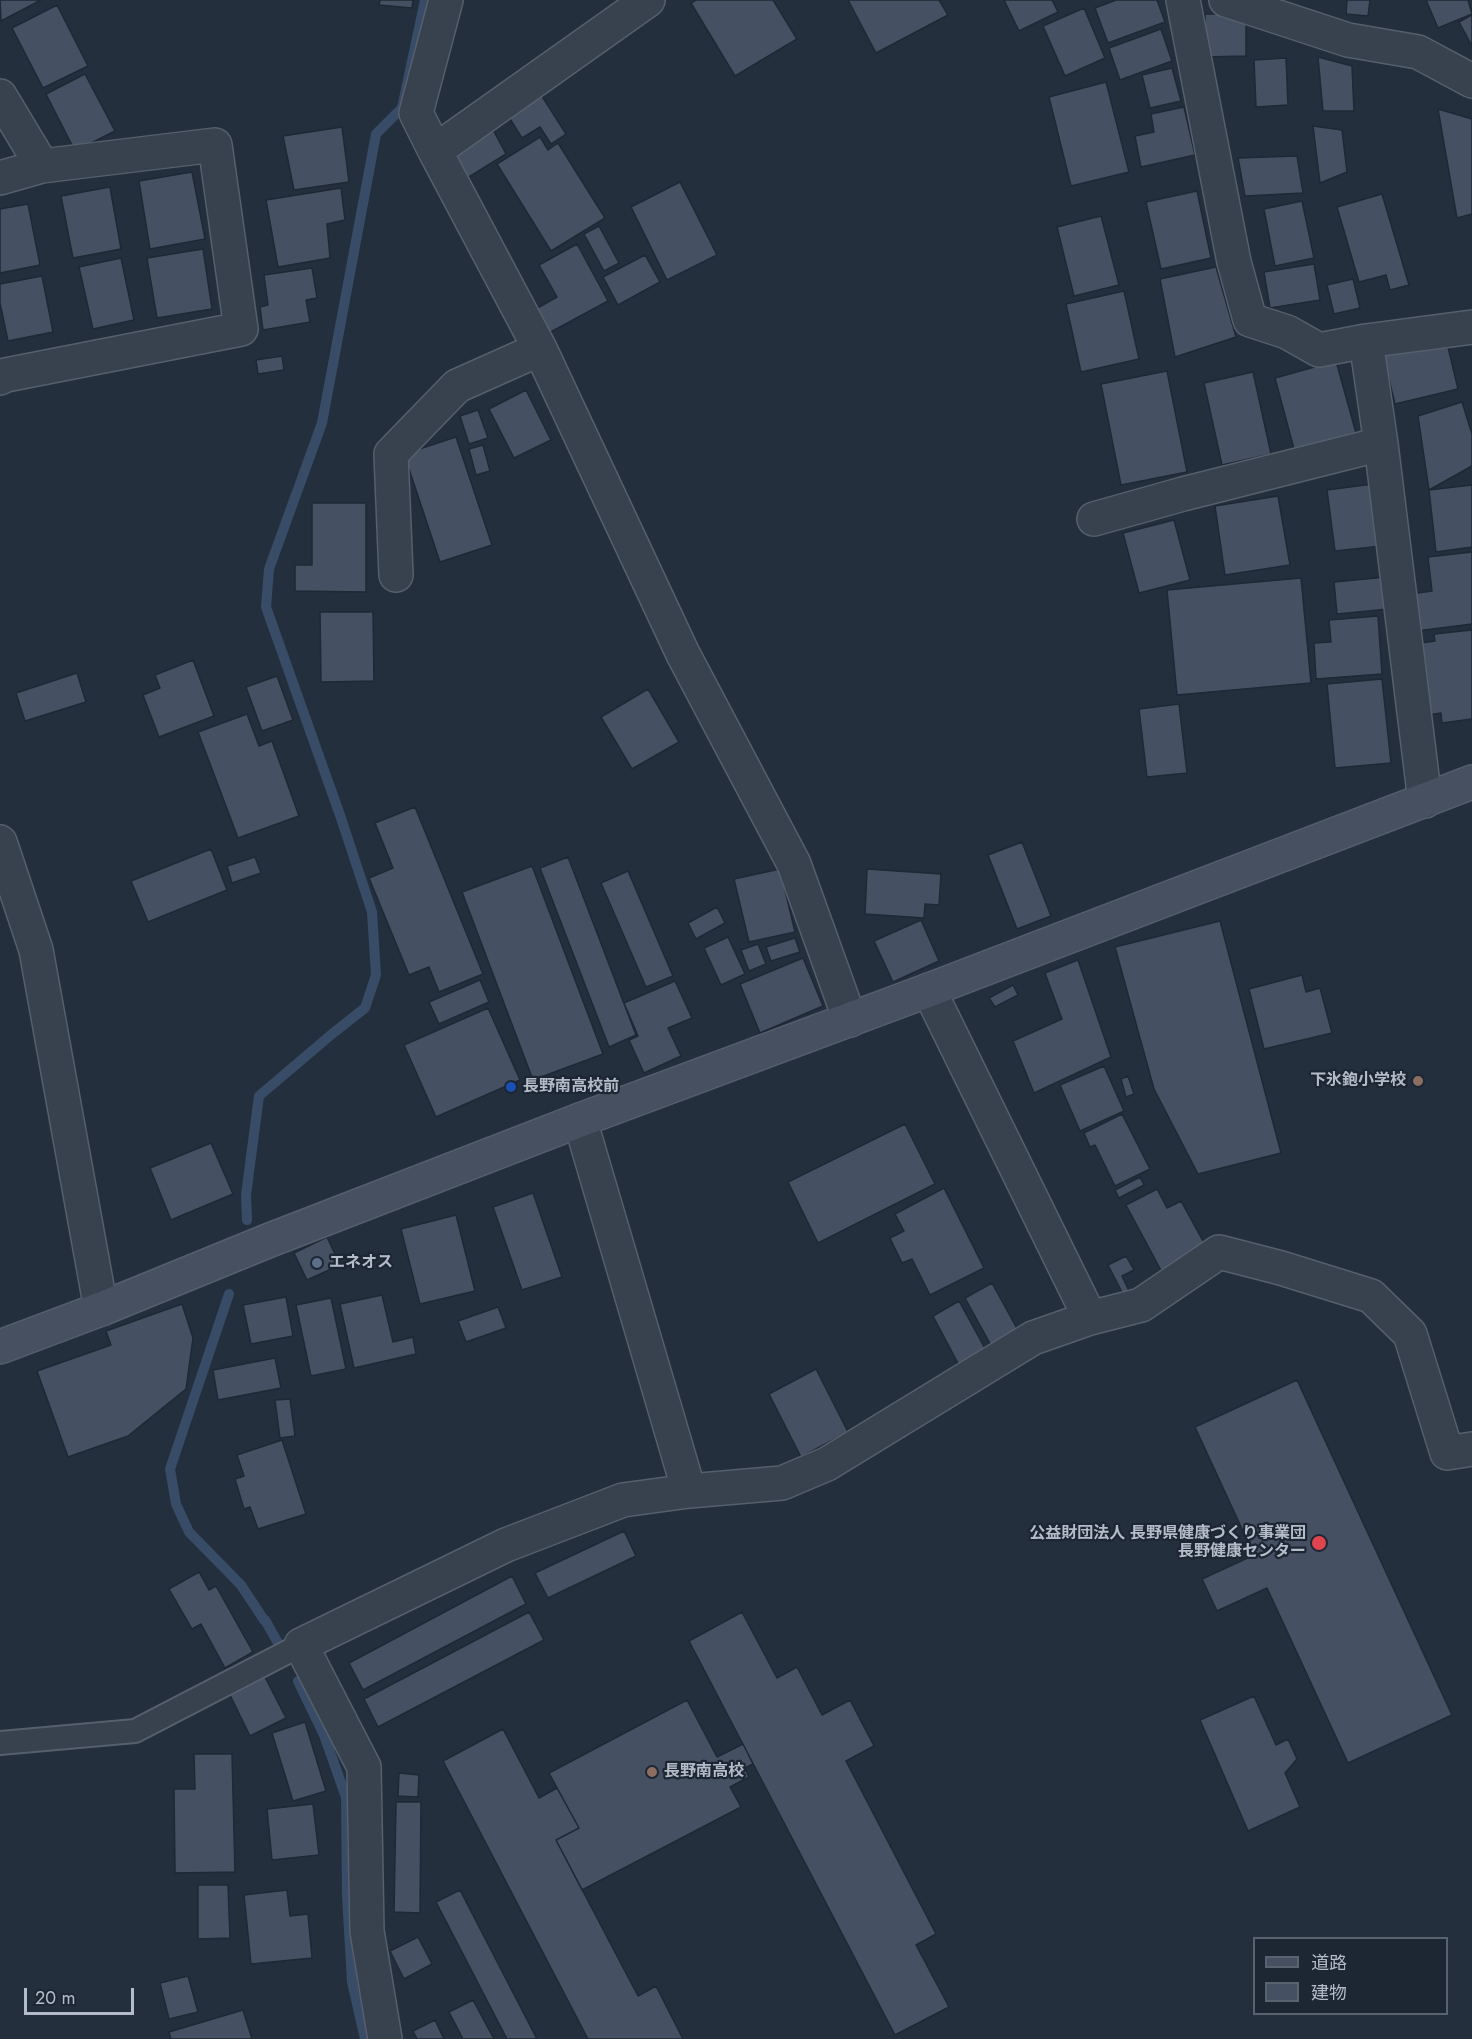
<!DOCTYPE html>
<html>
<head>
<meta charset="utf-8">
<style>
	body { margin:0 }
	#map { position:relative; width:1472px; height:2039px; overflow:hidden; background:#242f3e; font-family:Jost,"Noto Sans JP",sans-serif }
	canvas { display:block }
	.legend { position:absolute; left:1253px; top:1937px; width:195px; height:78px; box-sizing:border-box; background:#1d2633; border:2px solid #59626f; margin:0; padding:8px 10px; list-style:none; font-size:18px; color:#b4bcc9 }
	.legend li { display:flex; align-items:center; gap:12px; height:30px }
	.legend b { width:30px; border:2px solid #59626f }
	.scale { position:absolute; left:24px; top:1988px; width:110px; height:27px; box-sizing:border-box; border:3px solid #b4bcc9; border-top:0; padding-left:8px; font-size:18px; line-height:21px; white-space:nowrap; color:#b4bcc9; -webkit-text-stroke:4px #1d2633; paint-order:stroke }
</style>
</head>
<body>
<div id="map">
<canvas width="1472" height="2039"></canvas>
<ul class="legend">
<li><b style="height:8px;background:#465061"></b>道路</li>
<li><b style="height:16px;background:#455162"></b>建物</li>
</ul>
<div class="scale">20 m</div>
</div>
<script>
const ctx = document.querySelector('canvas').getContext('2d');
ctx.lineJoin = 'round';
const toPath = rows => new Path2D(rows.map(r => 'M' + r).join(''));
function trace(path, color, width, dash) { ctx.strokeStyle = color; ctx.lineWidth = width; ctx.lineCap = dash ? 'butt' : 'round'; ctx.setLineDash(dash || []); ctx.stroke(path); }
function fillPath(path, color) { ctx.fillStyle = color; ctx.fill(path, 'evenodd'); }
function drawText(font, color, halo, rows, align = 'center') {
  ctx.font = font + ' Jost,"Noto Sans JP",sans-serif'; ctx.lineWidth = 4.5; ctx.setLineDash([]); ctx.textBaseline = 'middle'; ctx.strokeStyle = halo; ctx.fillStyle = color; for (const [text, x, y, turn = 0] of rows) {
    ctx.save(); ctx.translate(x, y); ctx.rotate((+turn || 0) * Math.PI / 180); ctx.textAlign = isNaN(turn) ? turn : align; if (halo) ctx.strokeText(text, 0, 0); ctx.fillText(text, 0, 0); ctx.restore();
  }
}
const stream = toPath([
	[247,1220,246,1195,259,1096,332,1034,365,1008,376,975,372,912,341,818,266,607,269,569,322,423,376,134,402,108,425,0],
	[229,1294,170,1469,176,1504,189,1532,241,1585,264,1620],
	[265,1620,278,1643],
	[298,1681,324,1735,346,1797,347,1896,352,1982,365,2039]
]);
const building = toPath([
	[0,0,41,0,1,21,0,0],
	[380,0,413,0,412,8,379,5,380,0],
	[696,0,773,0,797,39,735,76,691,3,696,0],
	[848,0,939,0,948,15,876,53,848,0],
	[1004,0,1052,0,1058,12,1019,31,1004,0],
	[1116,0,1157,0,1165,22,1108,43,1095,8,1116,0],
	[1347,0,1370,0,1368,16,1346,14,1347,0],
	[1426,0,1468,0,1472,14,1438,28,1426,0],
	[57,5,88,66,43,88,12,28,57,5],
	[1084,8,1105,58,1065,76,1043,26,1084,8],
	[1205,14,1246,14,1246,56,1205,57,1205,14],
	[1472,15,1472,46,1459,22,1472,15],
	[1161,29,1172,61,1120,80,1109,48,1161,29],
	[1318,57,1352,66,1354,111,1323,111,1318,57],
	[1286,58,1288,105,1256,107,1254,60,1286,58],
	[1172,68,1181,101,1150,108,1142,75,1172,68],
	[85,74,115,131,75,151,46,94,85,74],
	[1106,82,1129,172,1071,186,1049,97,1106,82],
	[540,93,566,134,551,144,540,127,522,138,507,114,540,93],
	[1184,107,1195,155,1141,167,1135,136,1154,132,1151,114,1184,107],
	[1438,109,1472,119,1472,214,1457,218,1438,109],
	[491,126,506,154,464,180,448,152,491,126],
	[1313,126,1342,130,1347,172,1320,183,1313,126],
	[342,127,349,182,294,190,283,136,342,127],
	[540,137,548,150,558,143,605,218,551,251,497,164,540,137],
	[1297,156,1303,193,1245,196,1238,158,1297,156],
	[192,172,205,239,150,249,139,181,192,172],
	[680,182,717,255,667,280,631,207,680,182],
	[110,187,121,249,73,258,61,196,110,187],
	[341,188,345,220,327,224,330,258,278,267,266,200,341,188],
	[1197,191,1211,258,1161,269,1146,202,1197,191],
	[1382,194,1409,285,1390,290,1386,275,1359,282,1337,207,1382,194],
	[1302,201,1314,258,1275,266,1264,209,1302,201],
	[28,204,40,265,0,273,0,209,28,204],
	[1101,216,1119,285,1074,296,1057,227,1101,216],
	[599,226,619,263,604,271,584,234,599,226],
	[577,244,608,301,547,334,534,310,557,297,539,265,577,244],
	[203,249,212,309,157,318,147,258,203,249],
	[645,255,660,282,618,305,603,277,645,255],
	[121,258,134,320,93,329,79,267,121,258],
	[1314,264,1320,300,1270,308,1264,272,1314,264],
	[1216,267,1236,337,1175,357,1160,279,1216,267],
	[312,268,317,298,306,300,310,322,263,330,260,307,268,305,264,275,312,268],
	[42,276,53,332,8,341,0,303,0,284,42,276],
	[1353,279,1360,308,1334,314,1327,285,1353,279],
	[1124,291,1139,359,1081,372,1066,304,1124,291],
	[1446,339,1458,389,1395,404,1383,355,1446,339],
	[282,356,284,370,258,374,256,360,282,356],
	[1336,361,1356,433,1294,449,1275,378,1336,361],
	[1167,371,1187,472,1121,485,1101,384,1167,371],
	[1253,372,1271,454,1222,465,1204,383,1253,372],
	[526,390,551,440,514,458,489,409,526,390],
	[1462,402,1472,434,1472,466,1429,490,1418,416,1462,402],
	[478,410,488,438,469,444,460,416,478,410],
	[456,437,492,545,440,562,404,454,456,437],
	[483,445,490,471,476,475,469,449,483,445],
	[1373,484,1382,546,1335,551,1327,490,1373,484],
	[1472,485,1472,547,1436,552,1429,490,1472,485],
	[1278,496,1290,565,1225,575,1215,506,1278,496],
	[312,503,366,503,366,592,295,591,295,565,312,565,312,503],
	[1174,520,1190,580,1139,593,1123,533,1174,520],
	[1472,552,1472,624,1409,632,1404,595,1432,591,1428,557,1472,552],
	[1386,577,1389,609,1337,614,1334,582,1386,577],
	[1301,578,1311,683,1177,695,1167,590,1301,578],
	[320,612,373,612,374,681,321,682,320,612],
	[1378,616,1382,674,1316,679,1314,643,1331,642,1329,620,1378,616],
	[1472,630,1472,719,1442,723,1441,713,1422,716,1414,644,1435,641,1434,634,1472,630],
	[193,660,214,716,159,737,143,695,160,688,155,675,193,660],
	[77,673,86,702,25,721,16,693,77,673],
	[277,676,293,720,262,731,246,687,277,676],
	[1382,679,1391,763,1335,768,1327,684,1382,679],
	[648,689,679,742,632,769,601,717,648,689],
	[1179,704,1187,773,1147,777,1139,709,1179,704],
	[247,714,259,746,272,741,299,816,238,838,198,732,247,714],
	[415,807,483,974,439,992,429,967,409,975,369,878,393,868,375,823,415,807],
	[1022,842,1051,916,1017,929,988,855,1022,842],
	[211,849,227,890,148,922,131,881,211,849],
	[255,857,261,873,232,883,227,866,255,857],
	[568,857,636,1035,609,1047,540,868,568,857],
	[532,866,603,1054,533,1080,462,892,532,866],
	[780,869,795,932,749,942,734,879,780,869],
	[867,869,941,874,939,905,925,904,924,918,865,914,867,869],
	[628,871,673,976,646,987,601,883,628,871],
	[717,907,725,923,696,939,688,923,717,907],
	[921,920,939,961,893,982,874,941,921,920],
	[1220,921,1281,1153,1198,1174,1154,1089,1115,947,1220,921],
	[728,937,745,974,721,985,704,948,728,937],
	[795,938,800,952,771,961,766,947,795,938],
	[758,944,766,964,749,971,741,950,758,944],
	[803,958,823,1006,760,1033,740,984,803,958],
	[1078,960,1111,1057,1034,1093,1013,1041,1062,1019,1045,973,1078,960],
	[1302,975,1306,992,1320,988,1332,1033,1264,1049,1249,989,1302,975],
	[480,980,489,1002,439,1024,429,1002,480,980],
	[675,981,692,1018,668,1028,681,1056,644,1073,629,1040,638,1036,624,1003,675,981],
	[1013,985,1018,995,995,1007,989,998,1013,985],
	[488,1008,520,1080,436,1117,404,1045,488,1008],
	[1104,1066,1124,1111,1080,1131,1060,1085,1104,1066],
	[1128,1076,1134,1094,1126,1097,1121,1079,1128,1076],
	[1122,1114,1150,1169,1115,1186,1095,1145,1090,1147,1084,1133,1122,1114],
	[905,1124,935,1184,818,1243,788,1182,905,1124],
	[211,1143,233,1194,171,1220,150,1168,211,1143],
	[1140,1177,1144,1185,1119,1198,1115,1190,1140,1177],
	[944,1188,984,1268,930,1295,912,1259,902,1263,890,1238,904,1231,895,1214,944,1188],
	[1157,1189,1167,1208,1181,1201,1209,1252,1164,1276,1126,1205,1157,1189],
	[533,1193,562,1277,522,1290,493,1207,533,1193],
	[456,1215,475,1291,420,1304,401,1229,456,1215],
	[327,1237,340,1265,307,1280,294,1253,327,1237],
	[1126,1256,1134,1270,1122,1276,1131,1295,1125,1298,1108,1265,1126,1256],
	[992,1283,1020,1334,993,1349,965,1298,992,1283],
	[382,1295,393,1342,413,1337,416,1354,354,1368,340,1304,382,1295],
	[286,1297,293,1336,251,1344,243,1305,286,1297],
	[331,1298,346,1369,311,1376,296,1305,331,1298],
	[959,1301,988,1354,961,1369,933,1316,959,1301],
	[182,1304,193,1338,186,1389,128,1436,68,1457,37,1371,111,1345,106,1331,182,1304],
	[498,1307,506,1328,466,1342,458,1321,498,1307],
	[275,1358,281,1388,218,1400,213,1370,275,1358],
	[816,1369,848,1432,801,1457,769,1394,816,1369],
	[1297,1380,1452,1715,1348,1763,1267,1588,1217,1611,1202,1579,1254,1555,1195,1427,1297,1380],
	[290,1399,295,1436,280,1438,275,1400,290,1399],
	[282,1440,306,1514,258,1529,250,1507,244,1509,235,1479,244,1476,237,1455,282,1440],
	[624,1531,636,1556,548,1598,535,1573,624,1531],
	[199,1572,209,1590,216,1586,253,1652,225,1668,201,1624,192,1629,169,1589,199,1572],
	[512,1576,526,1604,363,1690,349,1663,512,1576],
	[529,1612,544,1640,378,1727,364,1699,529,1612],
	[742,1612,777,1678,797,1667,822,1715,850,1700,874,1746,846,1761,936,1934,916,1945,949,2007,895,2035,689,1641,742,1612],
	[265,1677,286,1718,250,1736,230,1695,265,1677],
	[1254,1696,1276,1745,1288,1739,1297,1759,1285,1773,1300,1807,1248,1831,1200,1720,1254,1696],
	[687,1700,717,1757,743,1744,753,1764,745,1768,749,1777,730,1787,741,1807,582,1890,556,1840,579,1828,549,1773,687,1700],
	[305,1722,326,1791,293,1801,272,1733,305,1722],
	[503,1729,539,1798,557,1788,579,1828,556,1840,638,1996,656,1986,683,2039,588,2039,443,1761,503,1729],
	[194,1754,232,1754,235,1872,175,1873,174,1789,195,1789,194,1754],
	[399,1773,419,1775,418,1797,398,1796,399,1773],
	[396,1802,421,1802,420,1913,394,1912,396,1802],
	[313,1804,319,1855,272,1860,267,1809,313,1804],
	[198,1885,228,1885,230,1938,198,1939,198,1885],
	[287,1890,290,1916,308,1914,312,1958,251,1964,244,1895,287,1890],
	[460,1890,537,2039,507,2039,436,1902,460,1890],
	[418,1937,432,1964,404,1979,390,1951,418,1937],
	[188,1976,198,2012,169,2019,160,1983,188,1976],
	[473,2000,494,2039,463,2039,449,2012,473,2000],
	[243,2010,252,2039,171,2039,169,2032,243,2010],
	[435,2020,444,2039,417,2039,413,2031,435,2020]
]);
const lane = toPath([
	[0,1743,135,1731,301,1645]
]);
const street = toPath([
	[648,0,435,151,540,349,683,654,794,864,850,1020],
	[1183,0,1234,262,1250,320,1287,332,1319,350,1366,341,1472,327],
	[1226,0,1348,40,1418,52,1472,81],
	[0,96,42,166],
	[435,151,416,113,446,0],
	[0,178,42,166,215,145,241,329,6,375,0,378],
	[1381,444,1425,801],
	[1094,519,1183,494,1381,444,1366,341],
	[396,575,391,454,457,386,540,349],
	[0,842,36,950,101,1309],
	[929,990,1090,1318,1141,1305,1219,1252,1281,1268,1371,1296,1410,1334,1447,1453,1472,1449],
	[689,1491,782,1483,827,1464,1033,1338,1090,1318],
	[385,2039,367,1931,364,1767,301,1645,506,1545,623,1500,689,1491,580,1120]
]);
const secondary = toPath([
	[0,1347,101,1309,270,1240,580,1120,929,990,1472,782]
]);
const markers = [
	[1418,1081,6,"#8d6e63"],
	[511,1087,6,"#1a4fb4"],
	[317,1263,6,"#5c6f8a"],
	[1319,1543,8,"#e0444e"],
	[652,1772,6,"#8d6e63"]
];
const poiNames = [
	["下氷鉋小学校",1406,1081,"right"],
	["長野南高校前",523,1087],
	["エネオス",329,1263],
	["公益財団法人 長野県健康づくり事業団",1306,1534,"right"],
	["長野健康センター",1306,1552,"right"],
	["長野南高校",664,1772]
];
trace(stream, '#394c67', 10);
fillPath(building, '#455162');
trace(building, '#1f2835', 1.5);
trace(lane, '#565f6c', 26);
trace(street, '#565f6c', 36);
trace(secondary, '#565f6c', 36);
trace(lane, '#38414e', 22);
trace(street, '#38414e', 33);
trace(secondary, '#465061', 33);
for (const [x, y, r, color] of markers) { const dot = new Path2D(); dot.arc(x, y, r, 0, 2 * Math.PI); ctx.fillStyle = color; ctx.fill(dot); trace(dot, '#1d2633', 2); }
drawText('bold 16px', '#b4bcc9', '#1d2633', poiNames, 'left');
</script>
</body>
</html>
